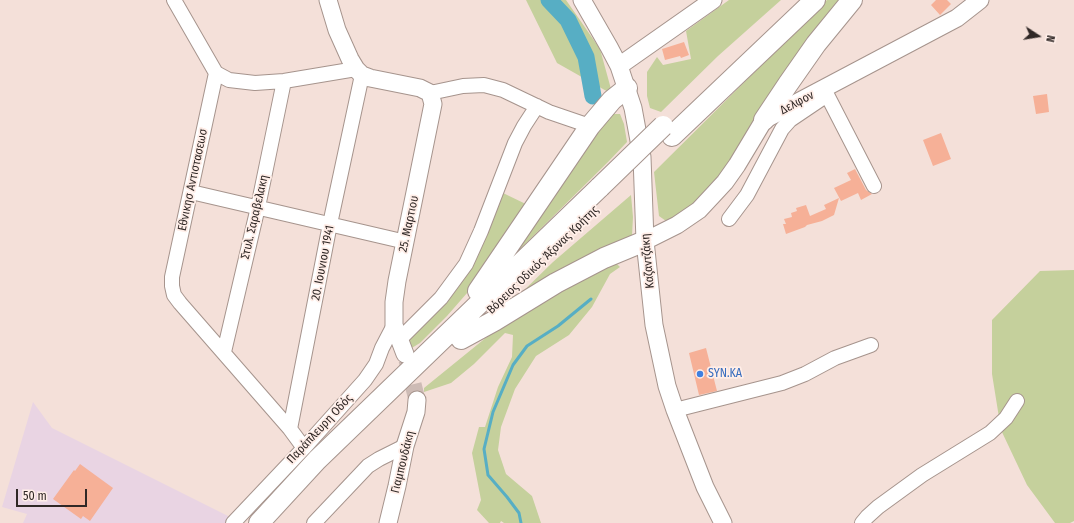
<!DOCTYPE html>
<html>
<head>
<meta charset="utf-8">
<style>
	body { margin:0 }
	#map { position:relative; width:1074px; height:523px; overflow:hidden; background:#f4e0d9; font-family:"Fira Sans Condensed",sans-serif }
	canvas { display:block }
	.north { position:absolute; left:1018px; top:16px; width:40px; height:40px; -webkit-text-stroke:3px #ffeee8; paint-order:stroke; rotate:102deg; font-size:11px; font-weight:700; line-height:16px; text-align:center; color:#302826 }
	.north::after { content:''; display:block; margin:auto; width:14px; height:18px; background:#302826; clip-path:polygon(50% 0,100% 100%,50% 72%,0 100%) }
	.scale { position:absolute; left:16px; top:489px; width:71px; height:18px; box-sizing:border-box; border:2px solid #302826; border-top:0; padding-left:5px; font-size:12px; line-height:14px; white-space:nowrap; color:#302826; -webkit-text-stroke:3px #ffeee8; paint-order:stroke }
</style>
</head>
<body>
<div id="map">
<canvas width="1074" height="523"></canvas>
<div class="north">N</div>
<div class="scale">50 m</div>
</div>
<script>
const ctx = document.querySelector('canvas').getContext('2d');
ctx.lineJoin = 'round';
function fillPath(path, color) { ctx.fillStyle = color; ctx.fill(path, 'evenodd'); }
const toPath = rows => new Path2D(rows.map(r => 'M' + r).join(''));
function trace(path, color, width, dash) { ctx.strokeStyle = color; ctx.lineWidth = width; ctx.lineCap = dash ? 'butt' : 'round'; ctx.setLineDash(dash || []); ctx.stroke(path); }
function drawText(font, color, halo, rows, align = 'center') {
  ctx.font = font + ' "Fira Sans Condensed",sans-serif'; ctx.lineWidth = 3.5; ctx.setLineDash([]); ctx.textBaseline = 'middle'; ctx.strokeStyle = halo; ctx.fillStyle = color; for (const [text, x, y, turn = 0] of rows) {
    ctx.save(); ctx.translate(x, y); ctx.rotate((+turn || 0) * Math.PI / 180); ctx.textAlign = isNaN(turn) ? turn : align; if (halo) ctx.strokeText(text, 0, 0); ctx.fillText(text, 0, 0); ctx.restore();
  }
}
const industrial = toPath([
	[33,402,52,428,236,520,233,523,23,523,27,514,2,507]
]);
const green = toPath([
	[526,0,566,0,600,49,611,89,610,93,557,63],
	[729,0,781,0,718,56,661,112,650,108,647,96,647,72,657,57,663,65,691,59,686,31],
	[827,0,848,0,710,190,677,218,666,221,659,216,654,172],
	[611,114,620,114,624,124,627,142,608,162,505,264,596,128],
	[503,193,532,207,488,269,447,316,420,343,410,349,408,337,459,286,486,234],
	[631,195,633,217,632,236,512,302,553,262],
	[614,261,620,267,610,274,592,307,569,335,536,356,515,389,501,427,498,450,506,474,532,496,541,523,504,523,501,521,500,523,489,523,477,510,481,500,472,453,479,427,485,427,498,387,512,357,513,335,505,333,474,364,451,383,424,392,424,388,525,306],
	[1074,270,1074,521,1070,523,1055,523,1027,485,1001,430,992,374,992,320,1040,271]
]);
const stream = toPath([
	[521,523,519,513,507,497,488,475,484,449,493,412,513,365,527,346,558,326,591,299]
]);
const river = toPath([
	[549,0,568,20,586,57,593,96]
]);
const building = toPath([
	[936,0,947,0,951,4,940,15,931,5],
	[684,42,689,55,681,58,680,56,665,60,662,49],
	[1047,94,1049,112,1036,114,1033,96],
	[941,133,951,159,933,166,923,140],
	[855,169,866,190,872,194,861,200,858,193,841,201,834,188,851,180,847,173],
	[839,198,834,215,822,221,807,225,805,227,786,234,783,224,786,224,784,219,792,217,791,213,797,211,796,208,806,205,810,216,826,209,824,205],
	[706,348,717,391,699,395,689,353],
	[80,464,113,488,90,521,83,516,81,519,53,499,74,470,75,471]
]);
const majorTunnel = toPath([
	[407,360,417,400]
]);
const minor = toPath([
	[174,0,216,73,229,80,255,83,284,81,356,69],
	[216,73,172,277,172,286,174,295,180,303,290,429],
	[824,89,874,186],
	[430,93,463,86,484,85,503,90,549,112,590,126],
	[191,192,406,242],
	[729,219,747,195,782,129,790,120,827,95],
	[400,339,441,298,466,264,481,231,515,143,524,126,537,106],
	[224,352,258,207,284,81],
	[675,410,782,383,805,374,835,358,871,345],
	[304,448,290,429,330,224,362,75],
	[233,523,304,448,365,380,376,364,382,348,394,325],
	[314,523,368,466,379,459,405,446],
	[862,523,867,517,878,507,922,475,990,433,1006,418,1017,401]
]);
const major = toPath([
	[328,0,337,30,350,59,356,69,362,75,370,78,420,88,430,93,433,104,397,281,394,302,394,325,405,354],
	[582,0,609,47,619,66,633,108,642,157,645,241,654,325,667,386,675,410,705,487,723,523],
	[619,66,713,0],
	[645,241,677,225,699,210,713,195,725,182,737,165,764,120,957,18,980,0],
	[388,523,397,486,405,446,416,412,417,400]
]);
const highway = toPath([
	[764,120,788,84,816,44,852,0],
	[672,136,815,0],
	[478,291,590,126,612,100,627,88],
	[461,339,494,321,556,283,604,258,645,241],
	[259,523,317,460,600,187]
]);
const highwayBridge = toPath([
	[600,187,663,126]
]);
const markers = [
	[700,374,4,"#3f7fe0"]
];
const streetNames = [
	["Δελφον",797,103,-28],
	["Εθνικησ Αντιστασεωσ",193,180,-78],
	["Στυλ. Σαραβελακη",255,217,-77],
	["25. Μαρτιου",409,224,-78],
	["Βόρειος Οδικός Άξονας Κρήτης",543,260,-44],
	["Καζαντζάκη",648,261,-95],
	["20. Ιουνιου 1941",323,263,-79],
	["Παράπλευρη Οδός",320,429,-47],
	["Γιαμπουδάκη",403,462,-76]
];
const shopNames = [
	["SYN.KA",708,374]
];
fillPath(industrial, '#e9d4e3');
fillPath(green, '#c5d09c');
trace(stream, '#57aec4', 3);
trace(river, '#57aec4', 17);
fillPath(building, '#f6b097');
trace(majorTunnel, '#cdbbb5', 17, [17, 8]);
trace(minor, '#a6948d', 16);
trace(major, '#a6948d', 19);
trace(highway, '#a6948d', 22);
trace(minor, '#fff', 14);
trace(major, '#fff', 17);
trace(highway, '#fff', 20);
trace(highwayBridge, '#a6948d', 22, []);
trace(highwayBridge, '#fff', 20);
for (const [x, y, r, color] of markers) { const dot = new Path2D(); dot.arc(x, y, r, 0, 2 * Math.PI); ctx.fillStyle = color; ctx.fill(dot); trace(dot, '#ffeee8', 1.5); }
drawText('12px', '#302826', '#ffeee8', streetNames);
drawText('12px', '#366cbe', '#ffeee8', shopNames, 'left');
</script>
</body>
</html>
